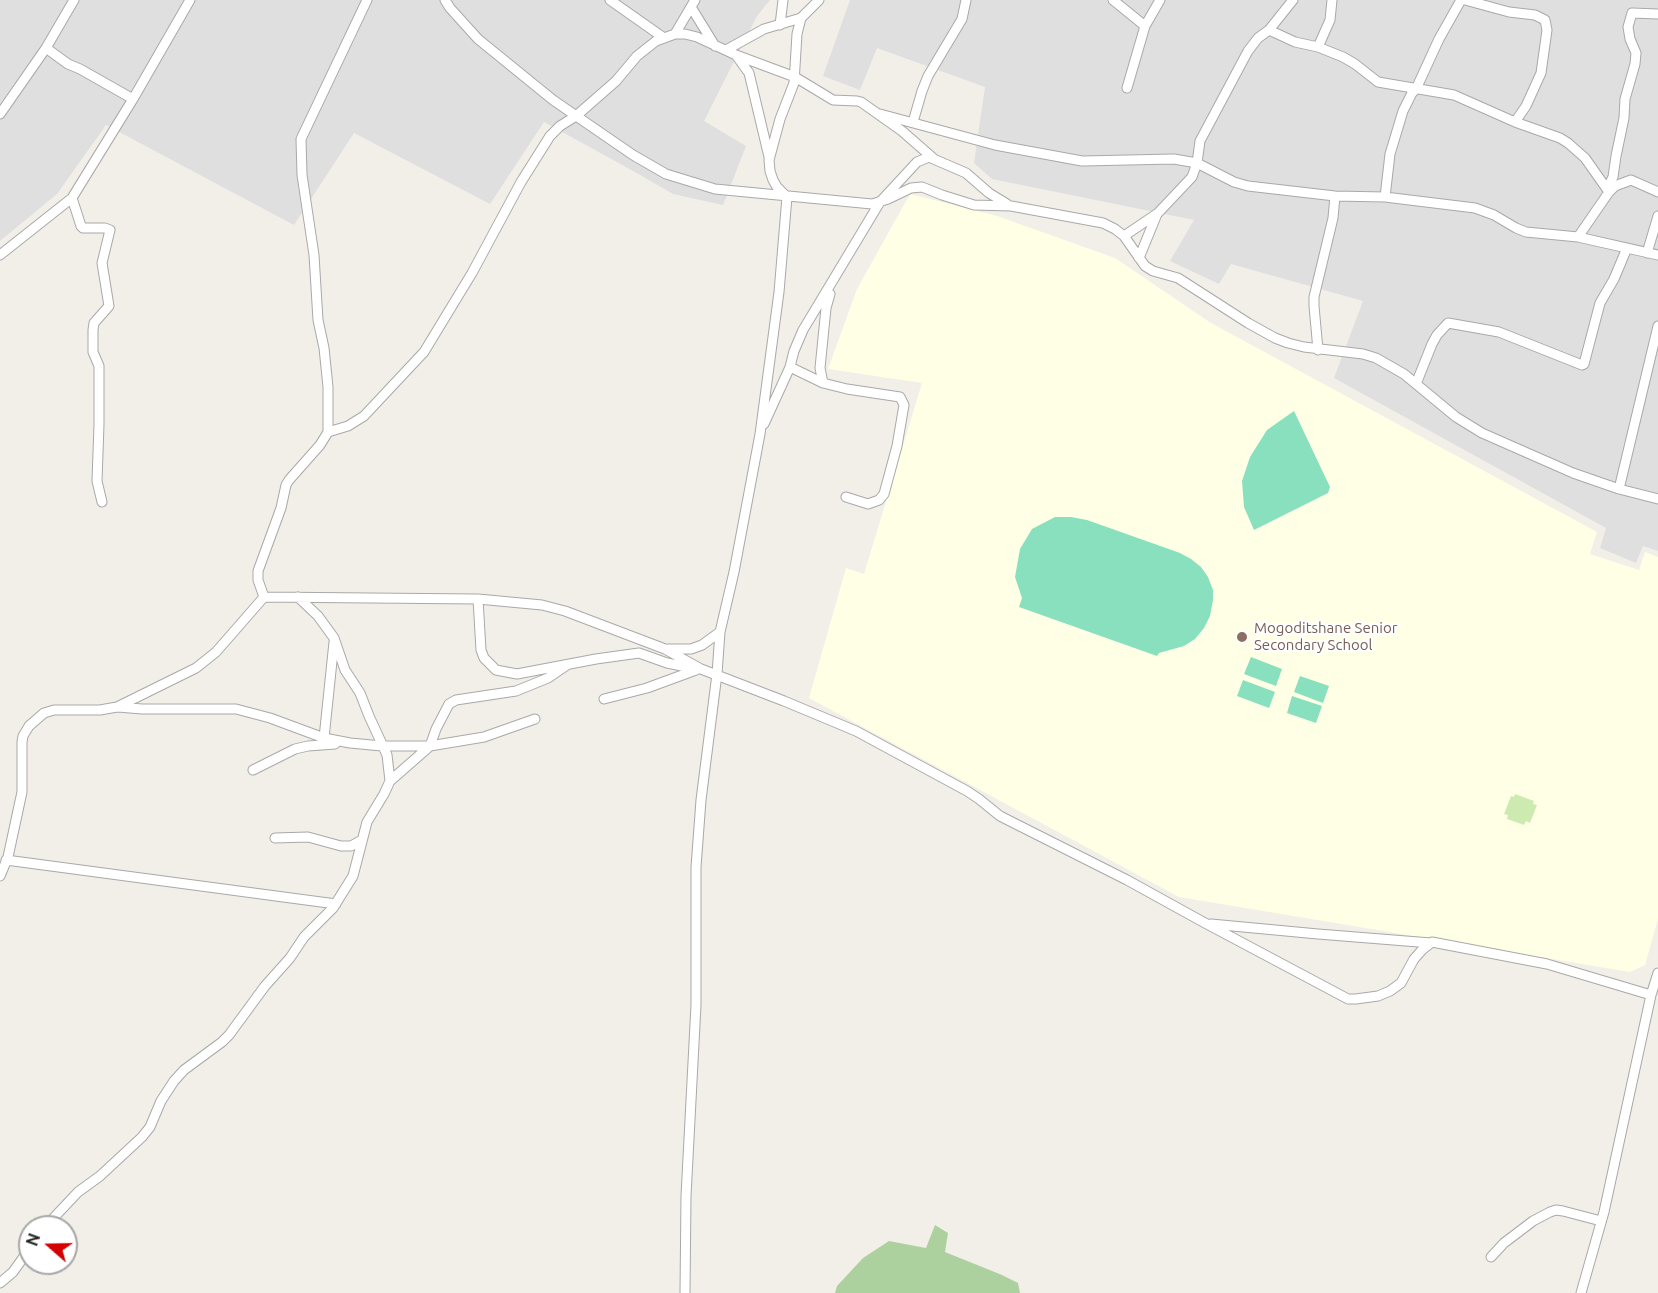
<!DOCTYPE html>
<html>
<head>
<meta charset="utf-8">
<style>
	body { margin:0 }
	#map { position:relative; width:1658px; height:1293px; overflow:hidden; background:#f2efe9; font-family:Ubuntu,sans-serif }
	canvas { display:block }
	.north { position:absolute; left:18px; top:1215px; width:60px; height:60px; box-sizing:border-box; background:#fff; border:2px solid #a7a7a7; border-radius:50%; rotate:290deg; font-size:16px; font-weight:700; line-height:24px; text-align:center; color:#222 }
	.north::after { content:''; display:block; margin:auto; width:21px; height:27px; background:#d40000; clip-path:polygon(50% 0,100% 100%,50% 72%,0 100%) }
</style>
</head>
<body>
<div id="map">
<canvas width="1658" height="1293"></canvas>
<div class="north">N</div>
</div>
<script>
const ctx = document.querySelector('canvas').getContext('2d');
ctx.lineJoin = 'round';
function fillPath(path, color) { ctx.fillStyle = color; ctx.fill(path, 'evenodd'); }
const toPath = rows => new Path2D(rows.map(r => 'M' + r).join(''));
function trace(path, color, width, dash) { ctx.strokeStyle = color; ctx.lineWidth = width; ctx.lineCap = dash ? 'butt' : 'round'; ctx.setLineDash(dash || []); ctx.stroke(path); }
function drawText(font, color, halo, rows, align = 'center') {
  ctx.font = font + ' Ubuntu,sans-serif'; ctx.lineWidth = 4.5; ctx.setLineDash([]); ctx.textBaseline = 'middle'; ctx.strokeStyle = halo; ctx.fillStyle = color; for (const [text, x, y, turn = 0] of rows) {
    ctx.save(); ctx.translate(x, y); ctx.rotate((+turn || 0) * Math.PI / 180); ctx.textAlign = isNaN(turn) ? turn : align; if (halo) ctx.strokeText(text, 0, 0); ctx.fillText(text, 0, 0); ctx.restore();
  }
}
const residential = toPath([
	[0,0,770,0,757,16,704,121,746,146,723,205,673,194,635,172,544,122,490,204,354,133,294,225,106,125,57,194,0,241],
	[850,0,1658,0,1658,551,1643,546,1636,563,1600,548,1606,528,1334,378,1363,301,1231,264,1219,284,1170,261,1194,220,992,179,974,163,985,87,877,48,860,90,823,76]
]);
const education = toPath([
	[910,194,997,216,1115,258,1211,323,1597,532,1590,554,1639,570,1645,552,1658,557,1658,919,1645,965,1630,972,1179,897,809,698,846,568,864,574,922,383,828,369,857,289]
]);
const grass = toPath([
	[1515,794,1534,801,1533,804,1537,805,1530,823,1526,821,1524,825,1507,819,1508,815,1504,814,1511,796,1514,797]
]);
const forest = toPath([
	[935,1225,948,1233,945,1252,1002,1275,1018,1283,1020,1293,835,1293,837,1286,863,1258,889,1241,926,1248]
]);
const pitch = toPath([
	[1294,411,1330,487,1328,493,1254,530,1244,507,1242,481,1250,457,1267,430],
	[1055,517,1071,517,1087,520,1180,553,1191,559,1201,567,1208,577,1213,590,1213,600,1210,616,1204,628,1195,639,1184,646,1159,653,1157,656,1019,607,1022,598,1015,577,1020,549,1032,529],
	[1251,657,1282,669,1276,686,1244,674],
	[1300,676,1329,686,1323,703,1294,692],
	[1243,680,1275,692,1269,708,1237,696],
	[1292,696,1322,706,1316,723,1287,713]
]);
const street = toPath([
	[445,0,450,8,478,39,553,100,633,155,666,174,715,189,872,204,888,199,911,188,922,187,942,195,974,205,1011,206,1103,223,1115,229,1124,236,1145,266,1153,271,1178,278,1248,323,1275,338,1288,343,1304,347,1363,354,1376,358,1404,374,1456,417,1482,433,1573,473,1619,489,1658,499],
	[610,0,664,38],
	[1113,0,1145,26],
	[1465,0,1509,12,1535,15,1545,20,1547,30,1541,73,1526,106,1515,122],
	[691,7,715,46],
	[780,25,783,0],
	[1269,30,1295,42,1318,47,1343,57,1355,64,1378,82,1454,95,1515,122,1560,138,1568,143,1585,158,1609,192],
	[675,34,695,0],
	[1318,47,1330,20,1332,0],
	[46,48,74,0],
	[726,50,764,29,801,18],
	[736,55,749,73,769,157],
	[1127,88,1145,26,1160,0],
	[0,114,46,48,68,64,80,69,133,99],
	[880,114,995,145,1082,161,1174,159,1197,163,1234,182,1248,186,1335,196,1385,197,1475,208,1494,215,1516,228,1526,232,1578,237,1658,255],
	[913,122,922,91,928,76,962,19,966,0],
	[1607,189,1613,177,1616,156,1624,118,1625,99,1635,64,1636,53,1630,39,1628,27,1632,13,1658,14],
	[1385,197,1390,154,1403,111,1412,93,1416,89,1439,39,1461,0],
	[72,198,81,226,83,228,105,228,110,230,102,263,109,306,94,323,93,330,93,352,99,366,99,424,97,481,102,502],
	[1124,236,1158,213,1192,177,1197,163,1200,141,1248,51,1258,38,1269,30,1293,0],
	[1578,237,1609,192,1615,186,1631,180,1658,192],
	[1647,253,1658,216],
	[0,255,72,198,133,99,190,0],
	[1139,258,1157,214],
	[1318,350,1314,306,1314,297,1333,218,1335,196],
	[790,367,794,351,803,330,880,202,917,162,929,157,966,173,989,193,1007,204],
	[823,383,820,368,826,308,830,294],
	[1416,384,1432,344,1437,335,1448,323,1499,332,1582,365,1584,364,1600,303,1614,279,1627,248],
	[764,424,790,367,823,383,847,389,900,397,904,405,897,446,884,494,879,500,868,504,846,497],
	[328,432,348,426,364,416,424,352,472,273,521,182,550,136,560,126,576,116,616,81,637,56,656,41,675,34,685,34,697,37,736,55,795,77,833,100,857,101,861,102,902,131,934,159],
	[1619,489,1658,326],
	[264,597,258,580,258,571,281,508,286,485,289,480,320,445,328,432,328,387,324,348,318,320,314,255,302,175,301,139,367,0],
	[298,597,318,616,334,638,345,670,360,693,369,716,387,755,390,781],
	[478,599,481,650,484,658,496,670,517,674,596,659,639,653,667,663,697,669],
	[668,649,691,649,702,645,720,632],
	[604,699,647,688,696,670],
	[118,707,142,709,236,709,270,718,324,738,350,743,382,746,430,746,484,737,535,719],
	[324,738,334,642],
	[253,770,295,749,308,746,335,744],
	[275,838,308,837,341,846,351,846,362,840],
	[6,860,336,904],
	[0,876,8,857,22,792,22,742,23,736,29,726,44,713,54,710,100,710,117,707,196,668,216,652,264,597,478,599,542,605,565,611,665,649,701,669,784,701,856,731,967,791,979,799,1000,816,1127,880,1205,923,1348,999,1356,999,1378,996,1390,991,1401,983,1414,959,1422,950,1432,942,1547,964,1651,995],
	[1211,924,1318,934,1431,943],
	[45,1227,78,1192,100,1176,142,1137,150,1127,161,1101,174,1081,184,1070,222,1042,229,1035,265,986,290,958,304,937,333,908,353,876,367,822,384,794,390,781,430,746,436,729,449,704,456,700,516,691,548,678,567,665],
	[1491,1257,1504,1243,1533,1221,1550,1212,1556,1210,1563,1211,1601,1221],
	[0,1283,13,1272,30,1248],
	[685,1293,686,1196,696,1005,696,867,701,800,717,674,720,632,734,572,760,434,779,292,787,197,777,187,773,180,770,171,769,160,780,119,794,83,797,34,801,18,819,0],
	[1581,1293,1604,1212,1651,995,1658,973]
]);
const markers = [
	[1242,637,6,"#8d6e63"]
];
const educationNames = [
	["Mogoditshane Senior",1254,628],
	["Secondary School",1254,645]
];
fillPath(residential, '#e0dfdf');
fillPath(education, '#ffffe5');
fillPath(grass, '#cdebb0');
fillPath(forest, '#add19e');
fillPath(pitch, '#88e0be');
trace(street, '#a9a9a9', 11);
trace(street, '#fff', 9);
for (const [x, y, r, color] of markers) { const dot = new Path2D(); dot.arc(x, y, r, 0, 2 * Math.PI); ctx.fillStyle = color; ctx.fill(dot); trace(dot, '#fff', 2); }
drawText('15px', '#785e54', '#fff', educationNames, 'left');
</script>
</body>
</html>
